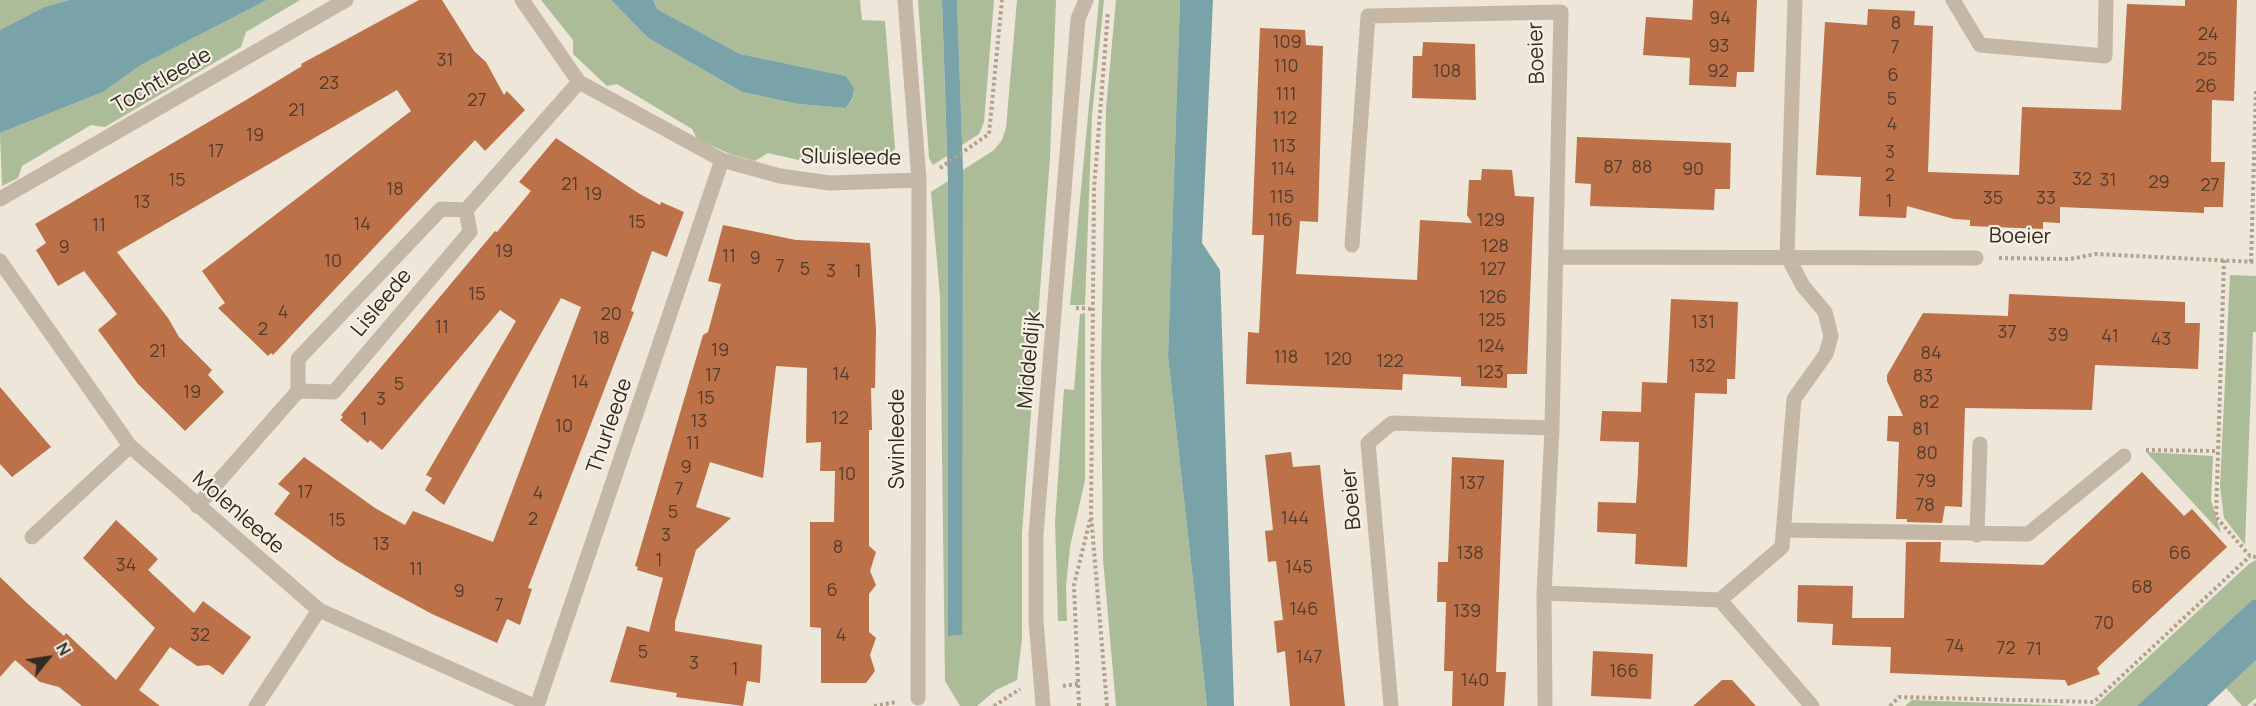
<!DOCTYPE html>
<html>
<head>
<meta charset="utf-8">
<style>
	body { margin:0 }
	#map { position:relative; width:2256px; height:706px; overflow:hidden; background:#eee6d8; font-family:Manrope,sans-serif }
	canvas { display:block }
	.north { position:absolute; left:18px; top:628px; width:60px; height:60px; -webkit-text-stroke:4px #f7f0e3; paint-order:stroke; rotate:60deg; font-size:16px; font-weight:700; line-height:24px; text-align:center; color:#312b26 }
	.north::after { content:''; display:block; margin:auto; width:21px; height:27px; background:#312b26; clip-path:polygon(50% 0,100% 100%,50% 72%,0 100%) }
</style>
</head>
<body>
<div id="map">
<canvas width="2256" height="706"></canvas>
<div class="north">N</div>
</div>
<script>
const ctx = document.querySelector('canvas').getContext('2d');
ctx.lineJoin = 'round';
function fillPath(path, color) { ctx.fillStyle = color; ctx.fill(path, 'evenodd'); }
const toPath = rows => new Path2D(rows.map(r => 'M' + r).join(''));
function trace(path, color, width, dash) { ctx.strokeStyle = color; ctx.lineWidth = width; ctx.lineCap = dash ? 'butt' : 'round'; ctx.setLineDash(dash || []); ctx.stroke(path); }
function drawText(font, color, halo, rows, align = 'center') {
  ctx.font = font + ' Manrope,sans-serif'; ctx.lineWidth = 4.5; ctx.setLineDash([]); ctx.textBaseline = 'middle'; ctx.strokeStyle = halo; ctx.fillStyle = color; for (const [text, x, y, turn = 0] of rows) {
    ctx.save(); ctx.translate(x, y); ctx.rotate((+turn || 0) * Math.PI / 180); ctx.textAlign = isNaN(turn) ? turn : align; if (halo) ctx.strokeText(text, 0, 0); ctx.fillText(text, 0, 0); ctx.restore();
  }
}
const green = toPath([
	[0,0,69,0,44,7,0,30],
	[267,0,300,0,246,32,241,47,105,127,91,125,22,166,18,178,2,186,0,133,103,92,141,65],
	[541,0,611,0,648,38,742,92,798,104,846,108,853,98,854,88,846,76,740,54,657,9,653,0,860,0,862,20,885,21,895,148,889,158,871,165,816,164,768,153,755,161,730,154,697,139,692,129,617,84,607,86,573,54,573,40],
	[918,0,942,0,947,156,933,165,929,158],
	[957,0,994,0,984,122,979,134,962,145],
	[1017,0,1056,0,1050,157,1022,533,1022,639,1017,680,996,690,977,706,960,706,945,681,940,297,931,192,948,181,948,636,961,635,963,170,994,150,1002,140,1006,128],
	[1099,0,1104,0,1092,115,1085,305,1070,305],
	[1116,0,1180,0,1168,356,1207,706,1116,706,1103,559,1101,368,1106,109],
	[2230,275,2256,276,2256,332,2253,332,2245,545,2224,518,2220,487],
	[1085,313,1085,480,1070,547,1066,587,1067,621,1058,621,1055,522,1064,389,1074,390,1080,314],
	[2146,452,2213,456,2211,500,2221,533],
	[2256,560,2256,600,2252,600,2137,706,2095,706,2249,564],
	[2256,660,2256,698,2247,706,2242,706,2226,688],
	[1912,700,2072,706,1905,706]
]);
const water = toPath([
	[69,0,267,0,141,65,103,92,0,133,0,30,44,7],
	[611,0,653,0,657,9,740,54,846,76,854,88,853,97,846,108,798,104,742,92,648,38],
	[942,0,957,0,963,170,962,635,948,636,948,181],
	[1180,0,1213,0,1202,243,1220,270,1234,706,1207,706,1168,356],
	[2252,600,2256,600,2256,660,2207,706,2137,706]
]);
const building = toPath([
	[419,0,442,0,474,51,486,62,504,95,507,91,525,110,485,151,475,140,273,355,271,353,268,356,218,308,225,303,202,271,411,111,397,90,117,252,168,318,179,337,212,370,208,375,224,392,185,431,138,384,98,330,117,314,84,271,58,286,36,250,46,243,35,224,246,100,302,66,301,64],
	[1693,0,1757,0,1754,72,1737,72,1736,87,1689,85,1690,58,1643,55,1646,17,1692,20],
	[2185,0,2237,0,2234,101,2212,100,2211,162,2225,162,2223,207,2204,207,2204,213,2060,207,2060,223,2043,222,2043,229,1970,226,1970,220,1954,219,1907,206,1906,218,1859,216,1861,177,1816,175,1825,22,1867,25,1868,9,1915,11,1914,25,1933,26,1928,172,2019,175,2022,107,2121,110,2127,4,2185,6],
	[1260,28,1305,30,1306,45,1323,46,1318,222,1300,221,1296,274,1417,280,1420,220,1472,223,1467,215,1469,180,1481,180,1482,169,1512,170,1515,196,1534,197,1527,374,1507,374,1507,388,1461,386,1461,377,1403,374,1402,390,1246,384,1248,332,1259,333,1264,235,1252,235],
	[1423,42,1475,44,1476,100,1412,98,1413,56,1422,56],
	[1577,137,1731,143,1730,189,1715,189,1714,210,1590,206,1591,184,1575,183],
	[556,138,638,193,660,205,661,202,684,212,667,257,652,251,631,311,634,312,528,588,532,589,520,625,507,619,497,643,432,614,384,588,337,560,274,514,290,493,278,484,304,457,375,508,405,525,413,511,493,542,581,307,561,298,444,505,425,490,432,478,426,475,516,321,500,310,382,450,370,440,368,443,340,420,343,417,341,415,495,231,497,232,531,191,519,182],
	[723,225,796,240,870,243,876,329,875,388,871,388,872,430,869,430,869,546,876,552,870,571,876,585,869,594,869,632,876,638,870,655,875,671,866,683,821,683,821,628,810,627,810,522,834,522,835,471,820,471,821,442,806,443,807,368,776,366,763,478,710,462,696,507,731,518,696,550,675,622,675,631,762,645,760,683,747,681,743,706,676,697,677,693,610,682,627,626,649,632,663,578,637,570,638,567,635,566,703,335,708,332,721,284,708,281],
	[2009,294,2185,302,2185,323,2200,323,2198,369,2095,365,2092,410,1965,408,1962,507,1945,506,1942,523,1907,522,1907,519,1896,519,1899,442,1887,441,1888,416,1903,416,1887,381,1887,375,1923,313,2008,316],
	[1671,299,1738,302,1735,379,1727,379,1727,394,1695,393,1687,567,1635,564,1636,534,1597,532,1598,502,1636,503,1638,472,1639,442,1600,441,1602,411,1641,412,1642,382,1667,383],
	[0,387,51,447,12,477,0,464],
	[1291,452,1293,467,1320,465,1345,706,1290,706,1285,651,1277,653,1274,621,1283,620,1276,561,1268,562,1265,531,1273,530,1265,455],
	[1452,457,1504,460,1496,672,1506,672,1504,706,1452,706,1453,671,1444,671,1446,602,1437,602,1438,562,1448,562],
	[2142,472,2184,516,2192,509,2227,547,2097,668,2100,674,2068,686,2065,680,1890,673,1891,647,1832,645,1833,624,1797,622,1798,585,1853,586,1852,618,1904,618,1906,542,1941,542,1940,562,2043,565],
	[116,520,158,559,148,570,194,613,203,601,251,637,223,675,209,665,197,666,170,647,139,690,160,706,82,706,59,687,40,682,15,660,0,677,0,577,28,604,64,636,66,633,116,680,155,628,83,558],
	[1593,651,1653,654,1651,699,1591,696],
	[1722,680,1732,680,1756,706,1693,706]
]);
const path = toPath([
	[940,168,989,134,1002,0],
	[1999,258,2070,259,2096,254,2256,262],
	[2224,260,2216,517,2250,556,2256,557],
	[2251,262,2256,91],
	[1076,308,1093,309],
	[2146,450,2218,451],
	[1063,686,1078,684],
	[874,706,896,702],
	[994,706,1020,689],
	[1079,706,1074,585,1090,520],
	[1107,706,1091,515,1094,189,1108,12],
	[1890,706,1899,697,2094,702,2250,556],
	[2255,706,2256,704]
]);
const minor = toPath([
	[522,0,579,82,722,160,780,176,830,183,919,180,905,0],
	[1953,0,1980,45,2105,56,2106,0],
	[0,199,346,0],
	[466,210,470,232,334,392,298,391,298,359,441,209,466,210,579,82],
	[1352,245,1368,16,1561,12,1552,428,1544,593,1720,600,1782,547,1794,399,1826,354,1831,336,1825,312,1803,286,1787,256,1795,0],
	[1556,257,1976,258],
	[0,261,130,446,319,610,534,706],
	[197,506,298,391],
	[1785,530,2028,534,2124,456],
	[1977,535,1980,444],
	[32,537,130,446],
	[1544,593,1545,706],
	[1720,600,1812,706],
	[918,698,919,180],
	[256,706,319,610],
	[537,706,722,160],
	[1043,706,1036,620,1036,534,1078,19,1086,0],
	[1391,706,1368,443,1392,423,1552,428]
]);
const numberNames = [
	["94",1720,19],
	["8",1896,24],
	["24",2208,35],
	["109",1287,43],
	["93",1719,47],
	["7",1895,48],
	["25",2207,60],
	["31",445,61],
	["110",1286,67],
	["108",1447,72],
	["92",1718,72],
	["6",1893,76],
	["23",329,84],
	["26",2206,87],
	["111",1286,95],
	["5",1892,100],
	["27",477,101],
	["21",297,111],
	["112",1285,119],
	["4",1892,125],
	["19",255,136],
	["113",1284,147],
	["17",216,152],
	["3",1890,153],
	["87",1613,168],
	["88",1642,168],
	["114",1283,170],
	["90",1693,170],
	["2",1890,176],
	["32",2082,180],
	["15",177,181],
	["31",2108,181],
	["29",2159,183],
	["21",570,185],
	["27",2210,186],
	["18",395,190],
	["19",593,195],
	["115",1282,198],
	["35",1993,199],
	["33",2046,199],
	["1",1889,202],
	["13",142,203],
	["116",1280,221],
	["129",1491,221],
	["15",637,223],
	["14",362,225],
	["11",99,226],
	["128",1495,247],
	["9",64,248],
	["19",504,252],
	["11",729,257],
	["9",755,259],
	["10",333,262],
	["7",780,267],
	["5",805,270],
	["127",1493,270],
	["3",831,272],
	["1",858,272],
	["15",477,295],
	["126",1493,298],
	["4",283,313],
	["20",611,315],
	["125",1492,321],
	["131",1703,323],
	["11",442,328],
	["2",263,330],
	["37",2007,333],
	["39",2058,336],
	["41",2110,337],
	["18",601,339],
	["43",2161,340],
	["124",1491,347],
	["19",720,351],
	["21",158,352],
	["84",1931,354],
	["118",1286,358],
	["120",1338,360],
	["122",1390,362],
	["132",1702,367],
	["123",1490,373],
	["14",841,375],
	["17",713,376],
	["83",1923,377],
	["14",580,383],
	["5",399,385],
	["19",192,393],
	["15",706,399],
	["3",381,400],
	["82",1929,403],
	["12",840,419],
	["1",364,420],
	["13",699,422],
	["10",564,427],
	["81",1921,430],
	["11",693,444],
	["80",1927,454],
	["9",686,468],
	["10",847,475],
	["79",1926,482],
	["137",1472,484],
	["7",679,490],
	["17",305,493],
	["4",538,494],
	["78",1925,506],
	["5",673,513],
	["144",1295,519],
	["2",533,520],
	["15",337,521],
	["3",666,536],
	["13",381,545],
	["8",838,548],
	["138",1470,554],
	["66",2180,554],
	["1",659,561],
	["34",126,566],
	["145",1299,568],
	["11",416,570],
	["68",2142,588],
	["6",832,591],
	["9",459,592],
	["7",499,606],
	["146",1304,610],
	["139",1467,612],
	["70",2104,624],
	["32",200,636],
	["4",841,636],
	["74",1955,647],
	["72",2006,649],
	["71",2034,650],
	["5",643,653],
	["147",1309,658],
	["3",694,664],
	["1",735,670],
	["166",1624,672],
	["140",1475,681]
];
const streetNames = [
	["Boeier",1537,53,-92],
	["Tochtleede",162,81,-30],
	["Sluisleede",851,158,1],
	["Boeier",2020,237,1],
	["Lisleede",382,303,-50],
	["Middeldijk",1030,360,-85],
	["Thurleede",610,426,-71],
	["Swinleede",898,439,-90],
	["Boeier",1352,499,-95],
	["Molenleede",238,513,41]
];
fillPath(green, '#acbc99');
fillPath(water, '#79a2a9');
fillPath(building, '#bc7148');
trace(path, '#b1a18f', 4, [3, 3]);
trace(minor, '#c5b7a5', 15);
drawText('18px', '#543c2e', null, numberNames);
drawText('21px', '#312b26', '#f7f0e3', streetNames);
</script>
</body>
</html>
